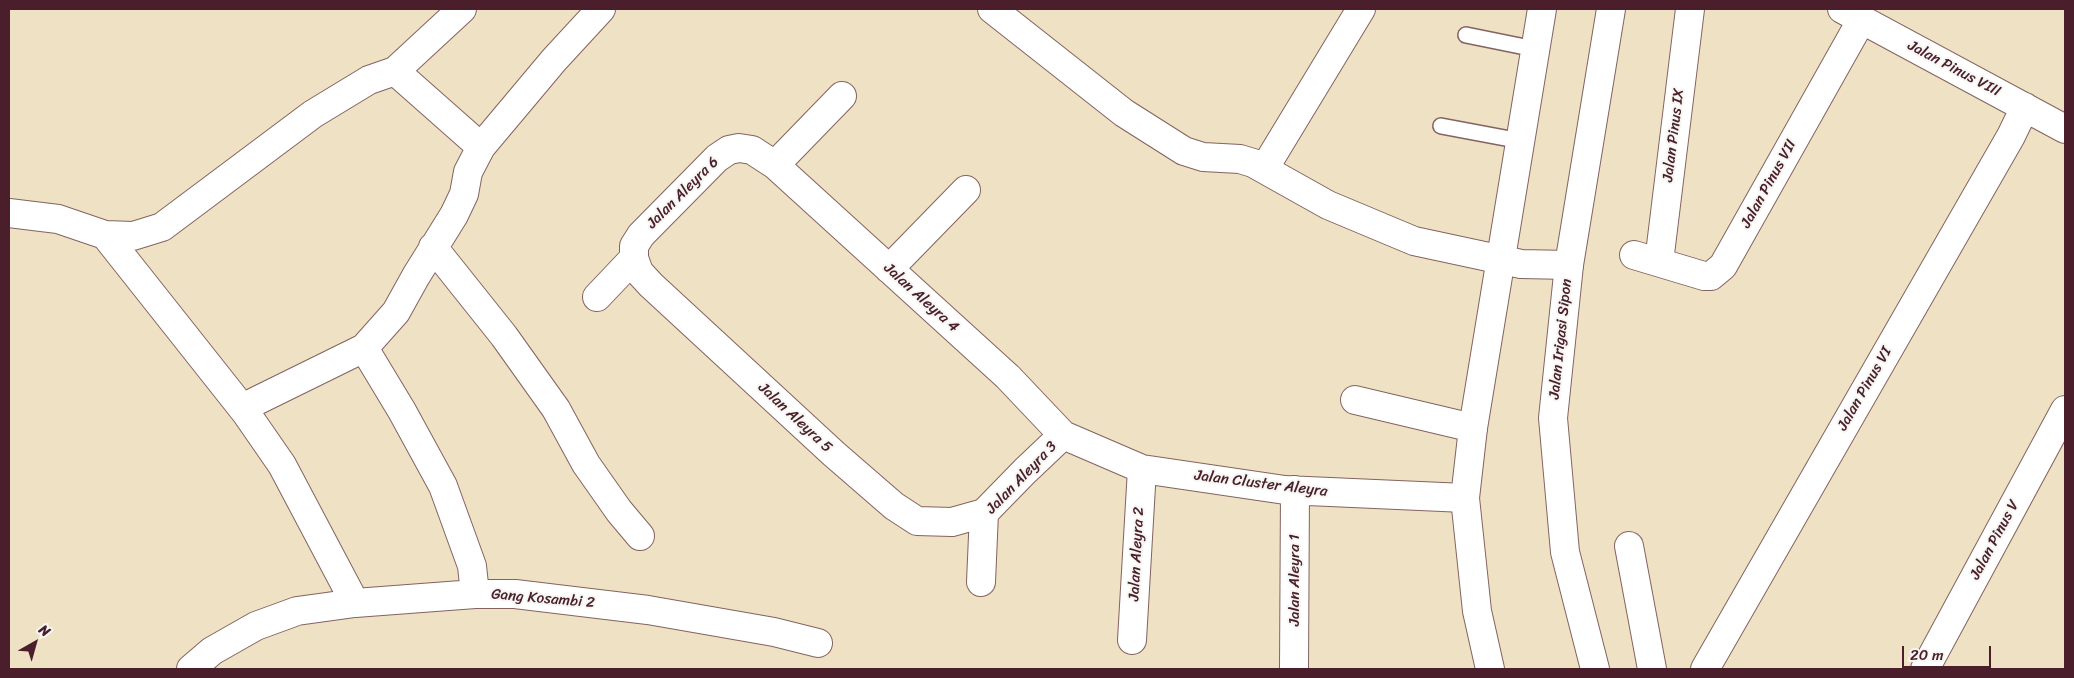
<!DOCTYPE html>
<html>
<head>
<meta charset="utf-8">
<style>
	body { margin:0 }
	#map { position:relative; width:2074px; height:678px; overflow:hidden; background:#efe1c3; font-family:Sriracha,sans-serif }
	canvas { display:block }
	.frame { position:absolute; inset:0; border:10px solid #4a1f2b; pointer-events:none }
	.north { position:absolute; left:10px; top:618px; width:50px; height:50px; -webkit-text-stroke:4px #f6f6f2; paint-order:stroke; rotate:38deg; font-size:14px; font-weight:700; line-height:20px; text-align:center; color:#4a1f2b }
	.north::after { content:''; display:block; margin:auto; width:18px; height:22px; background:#4a1f2b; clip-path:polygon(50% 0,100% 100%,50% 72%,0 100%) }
	.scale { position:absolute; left:1902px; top:646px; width:89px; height:22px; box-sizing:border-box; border:2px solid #4a1f2b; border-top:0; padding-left:6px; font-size:15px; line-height:18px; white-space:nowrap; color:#4a1f2b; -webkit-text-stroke:4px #f6f6f2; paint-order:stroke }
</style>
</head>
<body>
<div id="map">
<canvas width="2074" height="678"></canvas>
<div class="frame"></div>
<div class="north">N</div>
<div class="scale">20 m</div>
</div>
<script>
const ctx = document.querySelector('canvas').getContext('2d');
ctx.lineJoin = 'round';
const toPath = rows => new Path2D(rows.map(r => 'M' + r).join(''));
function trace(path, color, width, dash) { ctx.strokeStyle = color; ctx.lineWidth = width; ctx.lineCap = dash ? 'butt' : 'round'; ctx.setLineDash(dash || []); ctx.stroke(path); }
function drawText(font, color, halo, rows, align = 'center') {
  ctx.font = font + ' Sriracha,sans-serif'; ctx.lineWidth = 4; ctx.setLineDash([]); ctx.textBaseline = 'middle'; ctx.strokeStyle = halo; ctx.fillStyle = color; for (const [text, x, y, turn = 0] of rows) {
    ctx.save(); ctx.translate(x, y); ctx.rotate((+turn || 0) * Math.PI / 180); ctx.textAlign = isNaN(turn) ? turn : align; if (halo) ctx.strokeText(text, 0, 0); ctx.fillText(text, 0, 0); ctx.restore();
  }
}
const lane = toPath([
	[1466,35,1535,49],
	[1441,126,1521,141]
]);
const street = toPath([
	[992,9,1124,113,1184,151,1203,157,1240,159,1253,163,1328,205,1414,241,1521,264,1569,265],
	[1842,9,2065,129],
	[395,71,481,147],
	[775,165,842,96],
	[1264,169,1361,9],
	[9,213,58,219,105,235,133,236,162,227,313,114,369,80,395,71,462,9],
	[105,235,246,413,282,465,355,603],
	[433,247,504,336,556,409,586,464,619,511,640,536],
	[1634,255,1704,276,1711,276,1723,266,1862,19],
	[1659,262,1690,9],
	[889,269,966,190],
	[597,297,634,258],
	[364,348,402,411,443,486,472,566,475,594],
	[1355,400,1473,428],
	[242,408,364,348,396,312,416,276,454,215,464,194,468,172,481,147,554,60,601,9],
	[984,513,952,522,917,521,894,506,834,454,651,285,639,272,634,258,634,246,641,235,717,158,729,150,739,148,752,150,775,165,1008,377,1063,435,1142,469,1285,490,1465,498],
	[1629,546,1652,669],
	[981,582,984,513,1025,471,1063,435],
	[1132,640,1142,469],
	[191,669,212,651,256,626,297,611,355,603,475,594,515,594,648,610,774,632,818,643],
	[1294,669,1295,490],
	[1705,669,2011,136,2025,107],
	[1925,669,2065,410]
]);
const secondary = toPath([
	[1490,669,1477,611,1465,498,1473,428,1542,9],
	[1595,669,1565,552,1553,418,1569,265,1611,9]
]);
const streetNames = [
	["Jalan Pinus VIII",1954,69,28],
	["Jalan Pinus IX",1674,135,-83],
	["Jalan Pinus VII",1769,184,-61],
	["Jalan Aleyra 6",683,193,-45],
	["Jalan Aleyra 4",921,298,42],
	["Jalan Irigasi Sipon",1561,339,-84],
	["Jalan Pinus VI",1865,389,-60],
	["Jalan Aleyra 5",795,418,43],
	["Jalan Aleyra 3",1022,478,-46],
	["Jalan Cluster Aleyra",1261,484,7],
	["Jalan Pinus V",1995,540,-62],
	["Jalan Aleyra 2",1137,554,-87],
	["Jalan Aleyra 1",1295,580,-90],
	["Gang Kosambi 2",543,599,5]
];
trace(lane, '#846360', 18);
trace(street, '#846360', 30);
trace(secondary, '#846360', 30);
trace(lane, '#fff', 15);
trace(street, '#fff', 28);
trace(secondary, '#fff', 28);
drawText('15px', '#4a1f2b', '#f6f6f2', streetNames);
</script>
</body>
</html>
